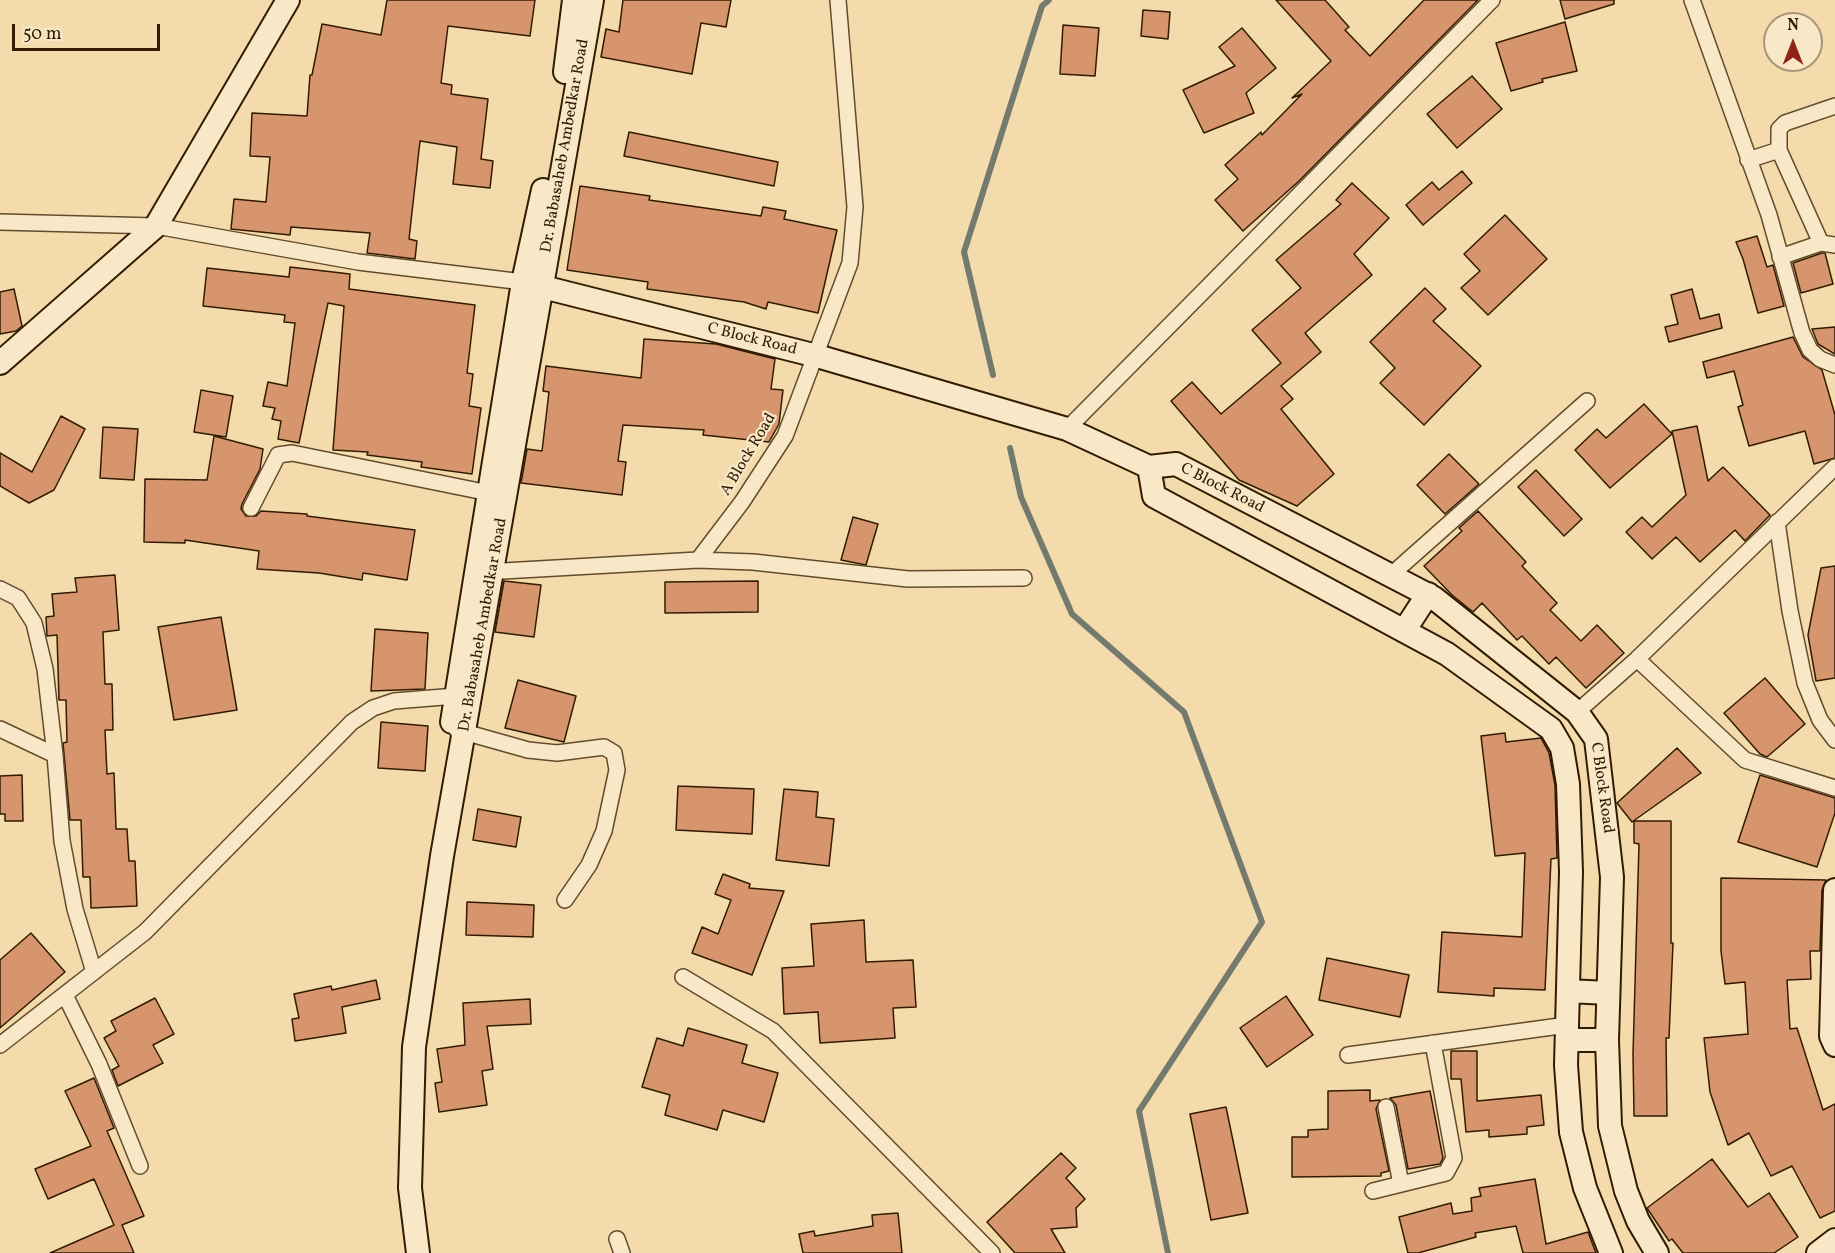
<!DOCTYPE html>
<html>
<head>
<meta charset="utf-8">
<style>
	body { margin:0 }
	#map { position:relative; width:1835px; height:1253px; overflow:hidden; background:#f4dbab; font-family:Vollkorn,serif }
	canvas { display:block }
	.north { position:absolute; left:1763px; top:12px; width:60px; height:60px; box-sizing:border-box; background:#f8e8c8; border:2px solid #a99678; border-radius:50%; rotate:0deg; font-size:16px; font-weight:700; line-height:24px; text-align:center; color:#321c01 }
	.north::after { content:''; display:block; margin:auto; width:21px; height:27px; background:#8f2418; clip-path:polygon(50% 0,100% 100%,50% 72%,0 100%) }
	.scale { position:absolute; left:12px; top:24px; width:148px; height:27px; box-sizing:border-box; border:3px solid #321c01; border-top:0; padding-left:8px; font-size:18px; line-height:21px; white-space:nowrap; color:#321c01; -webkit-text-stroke:4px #f8e8c8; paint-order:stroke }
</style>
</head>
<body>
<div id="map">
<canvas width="1835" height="1253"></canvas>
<div class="north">N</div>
<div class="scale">50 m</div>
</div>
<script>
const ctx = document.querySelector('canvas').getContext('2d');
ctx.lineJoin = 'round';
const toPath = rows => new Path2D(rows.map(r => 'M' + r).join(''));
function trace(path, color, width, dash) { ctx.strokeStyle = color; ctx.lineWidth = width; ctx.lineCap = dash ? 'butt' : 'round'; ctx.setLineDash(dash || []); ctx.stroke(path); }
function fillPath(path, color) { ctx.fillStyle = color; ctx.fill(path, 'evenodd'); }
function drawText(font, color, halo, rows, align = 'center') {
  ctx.font = font + ' Vollkorn,serif'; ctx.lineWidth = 4.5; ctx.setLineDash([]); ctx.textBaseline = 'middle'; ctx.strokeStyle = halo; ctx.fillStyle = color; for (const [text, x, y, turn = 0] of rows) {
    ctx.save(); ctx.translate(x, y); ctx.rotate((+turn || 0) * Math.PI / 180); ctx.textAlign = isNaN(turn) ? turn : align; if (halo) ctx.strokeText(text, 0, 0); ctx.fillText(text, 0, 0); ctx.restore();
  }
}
const stream = toPath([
	[993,375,964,252,1042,6,1049,0],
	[1010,448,1021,497,1072,614,1184,712,1262,922,1139,1111,1168,1253]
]);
const building = toPath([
	[387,0,535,0,530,36,448,26,441,83,452,85,451,94,488,99,481,159,493,161,490,188,453,184,457,147,420,141,409,239,417,241,415,259,367,253,370,233,291,227,290,235,231,229,234,199,266,202,270,157,250,156,252,113,307,116,310,75,312,75,322,24,381,35,387,0],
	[623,0,731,0,726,27,701,23,692,74,601,57,606,29,619,32,623,0],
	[1276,0,1325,0,1349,27,1345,30,1370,56,1424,0,1478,0,1299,181,1243,231,1215,200,1238,179,1225,165,1261,132,1262,135,1302,94,1292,98,1331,61,1276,0],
	[1560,0,1614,0,1614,4,1565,19,1560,0],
	[1143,10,1170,12,1168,39,1141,36,1143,10],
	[1565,22,1577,71,1542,79,1543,82,1511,91,1496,43,1565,22],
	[1063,25,1099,28,1095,76,1060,74,1063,25],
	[1242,28,1276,68,1246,93,1254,113,1204,133,1183,90,1235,66,1219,47,1242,28],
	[1472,76,1502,109,1457,148,1427,114,1472,76],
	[629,132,778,162,774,186,624,156,629,132],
	[1462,171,1472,183,1423,225,1406,205,1432,182,1439,190,1462,171],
	[1352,183,1389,218,1354,254,1372,275,1305,333,1321,352,1281,386,1293,399,1281,409,1334,474,1297,506,1239,480,1171,401,1192,382,1221,414,1281,363,1252,330,1301,288,1276,260,1341,204,1336,200,1352,183],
	[580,186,650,196,649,200,761,216,763,207,786,211,784,219,837,230,818,313,768,302,766,309,744,302,647,289,648,282,567,270,580,186],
	[1505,215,1547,259,1488,315,1461,288,1480,271,1464,254,1505,215],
	[1757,236,1767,267,1773,265,1784,306,1758,313,1743,259,1736,242,1757,236],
	[1822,253,1825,253,1833,284,1801,293,1793,263,1822,253],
	[290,267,350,274,349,289,475,305,467,373,473,374,469,406,481,408,472,474,421,467,422,462,367,455,368,452,333,450,344,306,328,303,299,443,278,439,281,421,272,419,275,408,263,406,268,382,287,386,295,323,284,322,285,315,203,306,207,268,289,277,290,267],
	[1425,288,1446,309,1433,321,1481,366,1424,425,1380,383,1395,368,1370,342,1425,288],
	[14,289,22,326,16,331,0,334,0,292,14,289],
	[1692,289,1700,319,1719,314,1722,328,1669,342,1665,327,1678,324,1671,295,1692,289],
	[1835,327,1835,354,1818,344,1812,329,1835,327],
	[1793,337,1803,357,1822,370,1835,415,1835,458,1814,464,1805,431,1749,446,1738,407,1743,405,1734,371,1707,378,1703,362,1793,337],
	[644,339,716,344,775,359,771,389,783,390,779,424,769,442,703,435,704,430,623,425,618,461,626,462,622,495,521,483,527,449,542,451,549,392,543,391,546,366,641,378,644,339],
	[201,390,233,396,226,437,194,432,201,390],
	[1644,404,1672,434,1610,488,1575,450,1597,429,1606,438,1644,404],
	[61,416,85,429,54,490,29,503,0,486,0,453,32,472,61,416],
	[1697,426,1708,481,1723,467,1770,515,1745,541,1735,530,1700,562,1676,537,1652,559,1626,532,1642,517,1652,527,1686,495,1672,431,1697,426],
	[103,427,138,429,134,480,100,478,103,427],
	[214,436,263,449,260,469,242,504,241,509,246,516,256,516,261,511,307,514,307,516,415,530,407,580,363,573,362,580,319,573,257,569,259,551,185,540,185,543,144,542,145,479,207,480,214,436],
	[1449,454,1479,484,1445,514,1417,485,1449,454],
	[1536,470,1582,519,1564,536,1518,487,1536,470],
	[1478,511,1526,562,1522,566,1557,603,1550,610,1581,641,1597,625,1624,653,1586,688,1556,657,1549,664,1522,636,1517,640,1482,603,1473,612,1452,595,1424,566,1462,531,1459,528,1478,511],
	[853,517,878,524,866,565,841,560,853,517],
	[1835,566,1835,678,1816,681,1808,635,1821,568,1835,566],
	[115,575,119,630,103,632,105,684,112,684,113,730,105,730,107,774,114,773,116,829,127,829,129,861,135,861,137,906,91,908,90,877,83,877,81,820,70,820,63,743,67,742,66,700,59,700,57,635,47,636,46,617,54,616,52,594,77,592,75,578,115,575],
	[504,581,541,585,534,637,495,632,504,581],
	[758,581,758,612,665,613,665,582,758,581],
	[221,617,237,710,174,720,158,627,221,617],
	[375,629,428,633,425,689,371,691,375,629],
	[1765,678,1805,724,1767,757,1760,754,1724,713,1765,678],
	[518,680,576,696,564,742,505,728,518,680],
	[381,722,428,726,425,771,378,768,381,722],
	[1505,733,1506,742,1541,738,1549,753,1555,785,1557,858,1551,859,1545,990,1494,988,1494,996,1438,992,1442,932,1522,937,1525,853,1495,856,1481,736,1505,733],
	[1677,748,1701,773,1632,822,1617,803,1677,748],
	[22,775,23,821,5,821,5,814,0,814,0,776,22,775],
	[1760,775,1835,798,1835,813,1817,867,1738,842,1760,775],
	[678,786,754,789,752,834,676,830,678,786],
	[784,789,818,792,816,817,834,819,829,866,776,860,784,789],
	[478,809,521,817,516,847,473,840,478,809],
	[1634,821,1671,821,1671,943,1673,943,1669,1038,1666,1038,1667,1116,1634,1116,1633,1054,1639,844,1634,843,1634,821],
	[723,874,750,884,749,888,784,891,752,975,692,953,702,927,718,934,731,900,715,894,723,874],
	[1721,878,1826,880,1822,890,1820,951,1810,951,1811,979,1787,980,1790,1029,1797,1028,1823,1110,1835,1104,1835,1211,1820,1218,1792,1166,1771,1176,1749,1133,1728,1145,1710,1092,1704,1038,1748,1034,1745,982,1725,984,1721,951,1721,878],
	[467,902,534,905,533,937,466,935,467,902],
	[864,920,866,962,913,960,916,1007,893,1008,895,1038,820,1043,818,1012,784,1014,782,968,814,966,811,924,864,920],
	[31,933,65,972,0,1028,0,960,31,933],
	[1327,958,1409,975,1400,1017,1319,1000,1327,958],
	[376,980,380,999,342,1007,346,1033,295,1041,292,1019,299,1018,294,994,331,986,332,990,376,980],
	[1286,996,1313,1035,1267,1067,1240,1028,1286,996],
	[155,998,174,1034,153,1045,163,1063,118,1086,112,1070,119,1066,104,1038,116,1031,111,1021,155,998],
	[530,999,531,1024,487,1026,493,1069,482,1071,487,1105,439,1112,435,1083,442,1082,437,1049,465,1045,463,1003,530,999],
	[688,1028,747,1045,742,1063,778,1073,764,1122,723,1110,717,1130,665,1115,670,1095,642,1087,657,1038,683,1046,688,1028],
	[1451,1051,1477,1051,1477,1101,1541,1095,1544,1125,1527,1127,1527,1134,1489,1137,1489,1130,1466,1132,1461,1079,1451,1079,1451,1051],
	[94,1078,114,1128,107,1131,144,1216,122,1225,134,1253,50,1253,114,1225,94,1179,48,1199,35,1169,91,1146,65,1091,94,1078],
	[1370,1090,1370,1101,1380,1100,1376,1109,1389,1171,1381,1173,1381,1176,1292,1177,1292,1137,1308,1137,1308,1130,1328,1129,1328,1091,1370,1090],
	[1430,1091,1443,1158,1440,1164,1408,1169,1396,1105,1390,1098,1430,1091],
	[1226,1107,1248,1213,1211,1220,1190,1114,1226,1107],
	[1061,1153,1076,1168,1066,1178,1085,1199,1076,1208,1077,1227,1051,1229,1065,1253,1015,1253,987,1222,1061,1153],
	[1712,1159,1748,1207,1769,1193,1798,1237,1774,1253,1683,1253,1672,1239,1669,1241,1647,1208,1712,1159],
	[1535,1179,1546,1244,1588,1232,1596,1253,1523,1253,1516,1226,1475,1233,1476,1237,1418,1253,1408,1253,1399,1217,1451,1203,1453,1214,1472,1211,1471,1198,1481,1196,1479,1188,1535,1179],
	[898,1213,902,1253,803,1253,799,1234,814,1231,815,1236,873,1226,872,1215,898,1213]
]);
const street = toPath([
	[1692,0,1769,215,1802,333,1810,350,1820,359,1835,365],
	[1779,150,1821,243,1835,245],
	[1748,160,1779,150,1779,129,1785,123,1835,106],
	[0,222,156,226,358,262,523,282],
	[1780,257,1821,243],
	[1067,429,1492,0],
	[251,508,278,455,292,453,489,493],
	[1777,522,1790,611,1805,683,1820,720,1835,740],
	[698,560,753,562,908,579,1024,578],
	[485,572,698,560,742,502,785,436,850,263,855,207,838,0],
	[1391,575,1587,401],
	[0,589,18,598,34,623,45,669,55,755],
	[1637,659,1745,760,1835,788],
	[1577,712,1637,659,1835,467],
	[0,729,55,755,62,841,75,909,94,972],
	[457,730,528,750,557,753,604,747,614,753,617,770,604,831,589,865,565,900],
	[683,977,773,1031,992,1253],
	[65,995,99,1064,140,1166],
	[0,1045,145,932,352,722,373,708,394,701,456,696],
	[1348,1055,1567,1025],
	[1386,1107,1401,1184],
	[1373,1191,1446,1173,1454,1158,1433,1043],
	[617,1239,622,1253]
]);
const secondary = toPath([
	[565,72,574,0],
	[523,282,817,356,1067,429,1149,467,1176,464,1434,598,1577,712,1596,739,1612,877,1607,1040,1610,1126,1626,1191,1638,1221,1657,1253],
	[0,363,156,226,288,0],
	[1149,467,1154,496,1447,654,1551,729,1562,748,1568,784,1571,872,1566,1065,1571,1132,1585,1188,1611,1253],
	[1404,631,1428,594],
	[452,722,523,282,543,190],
	[1835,890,1831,1036,1835,1045],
	[1568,991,1608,993],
	[1567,1040,1607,1040],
	[418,1253,410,1188,414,1047,442,856,592,0],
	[1818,1253,1835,1240]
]);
const streetNames = [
	["Dr. Babasaheb Ambedkar Road",566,146,-80],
	["C Block Road",752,340,14],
	["A Block Road",749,455,-59],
	["C Block Road",1222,489,27],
	["Dr. Babasaheb Ambedkar Road",484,625,-80],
	["C Block Road",1601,788,82]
];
trace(stream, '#757a6e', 6);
fillPath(building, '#d6956c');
trace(building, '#321c01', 1.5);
trace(street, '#624c2c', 18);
trace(secondary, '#321c01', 26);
trace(street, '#f8e8c8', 15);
trace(secondary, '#f8e8c8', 22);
drawText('16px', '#321c01', '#f8e8c8', streetNames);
</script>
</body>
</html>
